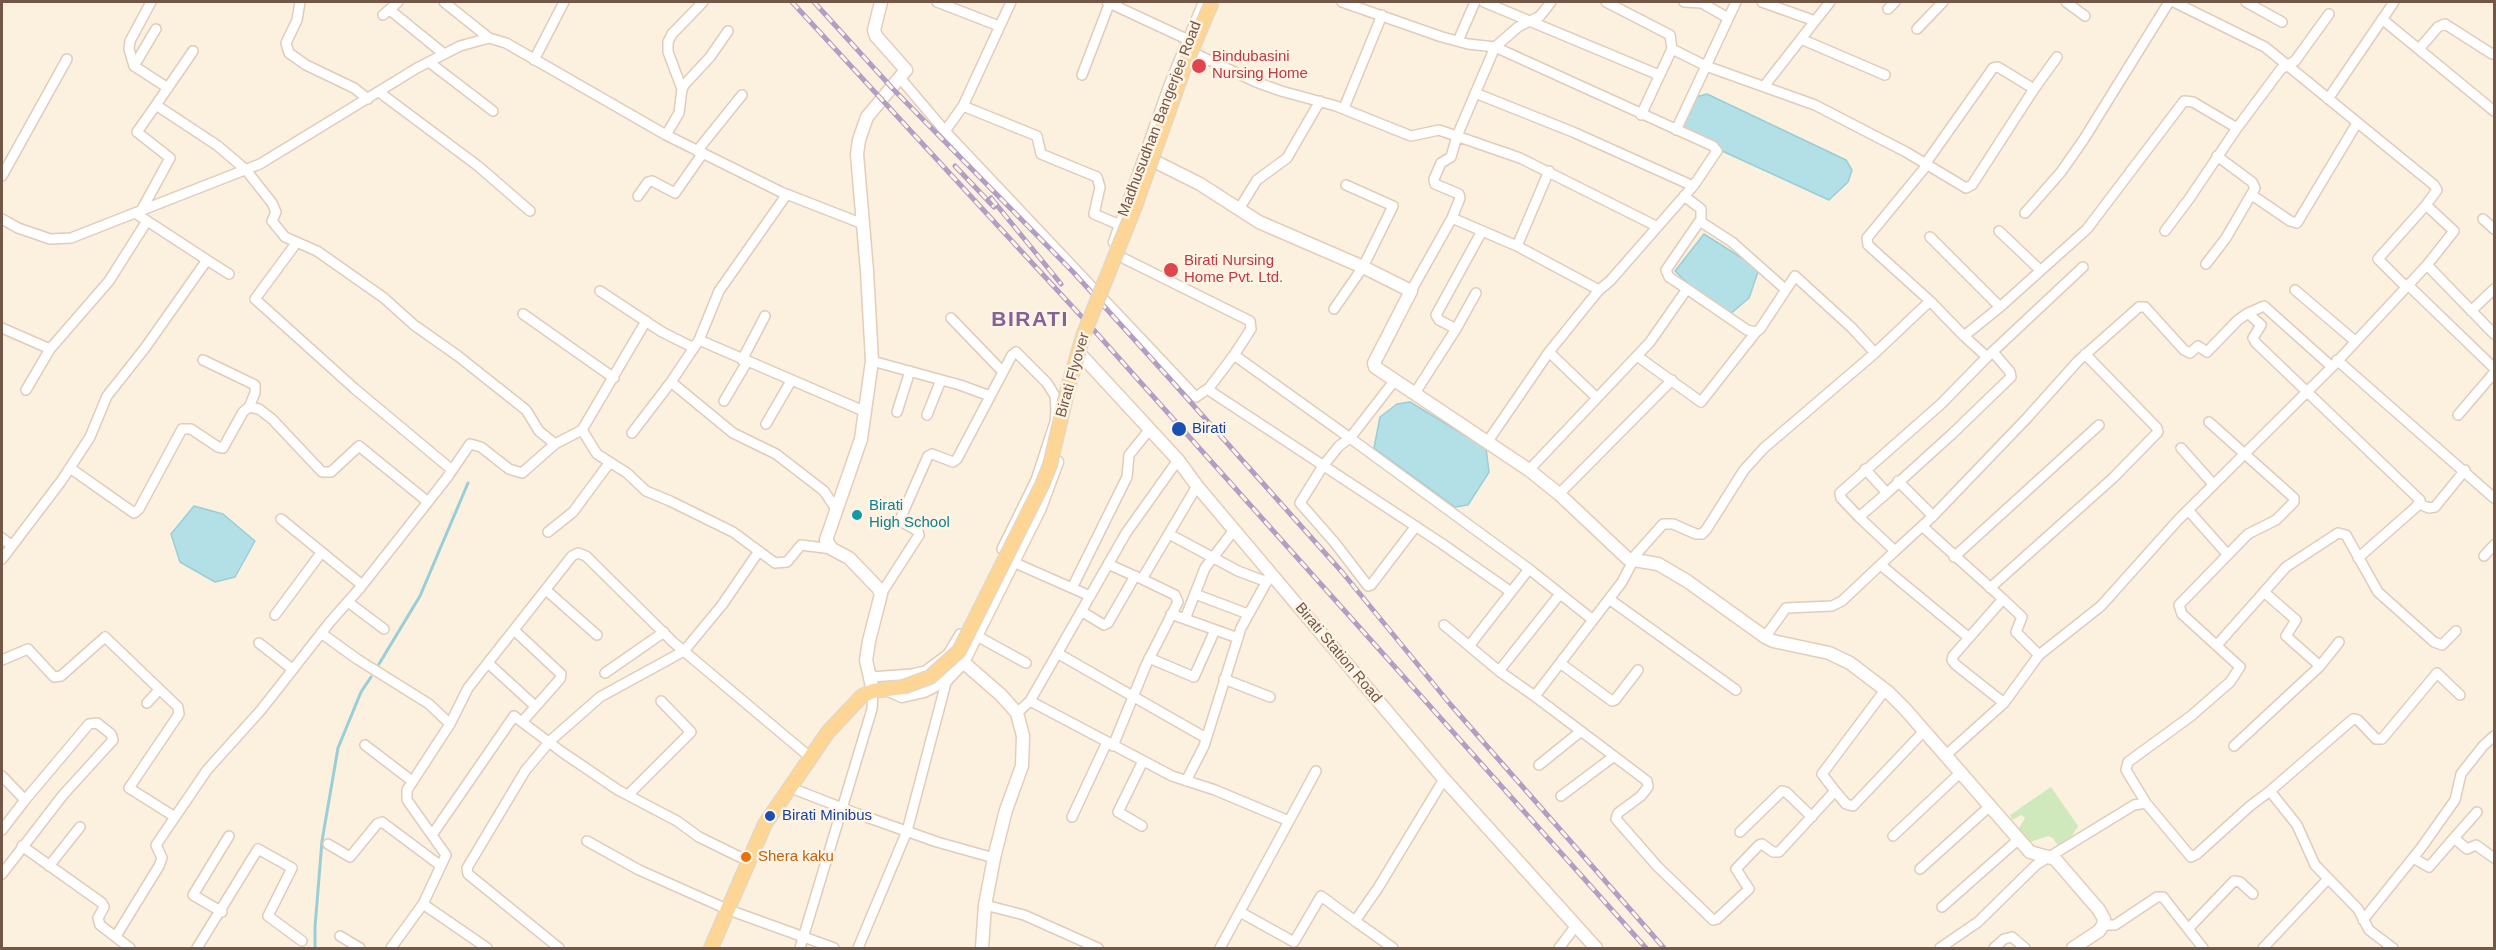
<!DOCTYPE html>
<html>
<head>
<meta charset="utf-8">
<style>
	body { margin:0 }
	#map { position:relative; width:2496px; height:950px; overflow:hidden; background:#fcf0de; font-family:Helvetica,sans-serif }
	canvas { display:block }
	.frame { position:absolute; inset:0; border:3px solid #725646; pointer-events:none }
</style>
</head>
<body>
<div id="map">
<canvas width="2496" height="950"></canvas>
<div class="frame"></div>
</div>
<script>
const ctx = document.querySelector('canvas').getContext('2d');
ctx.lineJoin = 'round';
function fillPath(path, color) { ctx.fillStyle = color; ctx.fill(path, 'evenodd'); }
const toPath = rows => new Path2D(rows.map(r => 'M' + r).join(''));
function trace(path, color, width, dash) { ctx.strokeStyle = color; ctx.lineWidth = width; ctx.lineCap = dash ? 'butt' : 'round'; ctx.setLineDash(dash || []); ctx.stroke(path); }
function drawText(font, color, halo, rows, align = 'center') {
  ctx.font = font + ' Helvetica,sans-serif'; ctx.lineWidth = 5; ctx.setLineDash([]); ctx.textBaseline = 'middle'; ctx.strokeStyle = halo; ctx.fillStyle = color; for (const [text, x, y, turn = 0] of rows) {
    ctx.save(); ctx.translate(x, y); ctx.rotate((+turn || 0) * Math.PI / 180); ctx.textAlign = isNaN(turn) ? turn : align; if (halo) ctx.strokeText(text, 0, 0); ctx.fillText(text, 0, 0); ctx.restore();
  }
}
const green = toPath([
	[2051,787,2078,826,2072,836,2058,846,2053,838,2048,836,2030,842,2023,840,2018,830,2025,818,2022,815,2012,820,2010,815]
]);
const water = toPath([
	[1707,94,1846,160,1852,170,1848,182,1829,200,1683,133,1684,121,1696,97,1707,94],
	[1704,234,1759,269,1749,298,1728,316,1715,311,1675,271,1704,234],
	[1410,402,1486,448,1489,472,1468,505,1455,507,1374,448,1380,417,1397,404,1410,402],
	[194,506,223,514,255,541,235,577,215,582,180,562,171,534,194,506]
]);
const stream = toPath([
	[379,664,420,596,468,483],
	[315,948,315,927,322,841,338,748,361,692,371,677]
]);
const street = toPath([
	[300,2,297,20,286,43,289,53,306,65,354,88,368,99],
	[444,2,489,38],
	[937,2,999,26],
	[1107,2,1195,43],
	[1342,2,1442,37,1468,44,1495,47,1713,146,1717,151,1694,185,1610,281,1599,290,1517,246,1452,218],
	[1484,2,1659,75],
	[1606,2,1670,35,1672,49],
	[1684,2,1702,3,1728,18],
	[1762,2,1815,21,1765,85],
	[2066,2,2085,16],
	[2174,2,2265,47,2434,185,2437,190,2426,205,2454,231,2427,265],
	[2246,2,2282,22],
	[1888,9,1895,2],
	[390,10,444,54],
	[383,15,398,2],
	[2382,19,2494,111],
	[1815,21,1830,2],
	[156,29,134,66,168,88],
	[1917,29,1943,2],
	[1801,39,1885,75],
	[1458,41,1475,2],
	[2419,49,2438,27,2445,24,2492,54],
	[1196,54,1256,82,1281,91,1336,106,1411,136,1439,130,1520,158,1656,226],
	[534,60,564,2],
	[429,62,493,111],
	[134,66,129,49,130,41,151,2],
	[1082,75,1110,2],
	[900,78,945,131,1196,397,1209,388],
	[682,89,668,52,668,42,672,34,703,2],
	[379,92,478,166,530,211],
	[1475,93,1573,132,1693,186],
	[2328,99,2394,2],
	[156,105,193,51],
	[963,106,1037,136,1041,154,1097,177,1100,187,1094,214,1120,225],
	[1344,108,1382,15],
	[1641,115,1672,49,1706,66,1815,105,1906,152,1966,188,1972,185,2034,89],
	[1676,130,1736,2],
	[945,131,963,106,1011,2],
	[666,135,679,113,682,89,685,84,710,57,728,31],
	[697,151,742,95],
	[2,176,67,59],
	[787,194,719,291,699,340,671,382,733,433,776,454,824,491,836,509],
	[2252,195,2290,221,2297,223,2357,123],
	[638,196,648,182,652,181,675,193,703,153],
	[1684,196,1701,209,1701,222],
	[1239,209,1257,180,1287,158,1320,101],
	[141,211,170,158,137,132,156,105,218,146,246,170,272,203,276,212,272,221,285,237,317,251,384,298,414,325,458,356,526,410,539,431,555,444,582,430,597,454,627,473,646,491,670,501,733,532,775,563,787,562,801,545,832,549],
	[2025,213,2061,172,2084,139,2169,2],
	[2,219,18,228,50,239,71,238,260,164,417,68,460,46,489,38,506,43,666,135,781,192,863,224],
	[2483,219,2494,229],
	[1999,231,2039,269],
	[2165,231,2189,199,2237,128],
	[1930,237,2000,307],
	[297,242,255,299,355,389,452,470],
	[1517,246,1549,171],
	[1121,257,1250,321,1251,329,1234,355,1350,438,1395,380],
	[207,260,229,274],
	[2206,264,2226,238,2255,188,2252,182,2217,156],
	[2408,285,2494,368],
	[2406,287,2378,259,2426,205],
	[1687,289,1747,330,1756,332,1760,329,1795,276,1852,328,1875,353,1930,301,1964,336,2000,307,2087,229,2184,101,2193,102,2237,128,2281,69,2295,61,2329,14],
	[2295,290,2355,341],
	[600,291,662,332,694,348],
	[1411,291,1452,218,1460,198,1459,194,1435,184,1434,179,1441,163,1451,157,1457,136,1495,47,1518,27,1540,16,1551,2],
	[1930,301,1868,245,1867,238,1927,165,1928,160,1993,68,1998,67,2034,89,2057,57],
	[1334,309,1363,267,1393,206,1346,185],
	[2471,311,2494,289],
	[2248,313,2261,325,2253,338,2256,343,2420,500,2416,507,2358,558],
	[523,314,614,378],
	[951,318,1003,372],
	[2,328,50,349],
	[1456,329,1476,293],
	[1964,336,1987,357,2083,267],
	[699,340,866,412],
	[1549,352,1597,398],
	[1234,355,1209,388,1210,391,1441,543,1511,592],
	[1637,356,1701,402,1756,332],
	[203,360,255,385,255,393,249,407],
	[742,360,765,316],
	[2337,360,2494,498],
	[872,361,960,385,990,396],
	[26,390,50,349,109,281,147,221],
	[1415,393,1456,329,1439,320,1436,315,1482,231],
	[724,401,747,362],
	[897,412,910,371],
	[927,415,941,380],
	[2458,415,2494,373],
	[766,424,791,381],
	[582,430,646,321],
	[632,433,671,382],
	[1488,441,1549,352,1599,290],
	[2181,448,2213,484],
	[70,468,134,513,139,509,182,429,191,429,218,447,223,448,243,412,249,407,259,409,272,419,322,472,331,472,359,446,428,502],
	[1865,469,1887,493,1952,434,2011,377,2010,372,1993,352],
	[1529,470,1650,342,1687,289,1669,277,1666,270,1699,222,1701,222,1732,242,1785,289],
	[1898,481,1933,516],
	[1559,494,1672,380],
	[2419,504,2429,508,2435,507,2465,470],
	[2188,510,2228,555],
	[1859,517,1887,493],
	[281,519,362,585],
	[1416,526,1371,585,1368,586,1335,543,1300,503,1323,466,1339,446,1350,438,1529,569,1593,620,1622,582,1633,561],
	[1922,526,2003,599],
	[548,532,573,512,610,462],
	[1169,534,1238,571,1267,582],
	[2,538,12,546],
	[1895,551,1933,516,2027,418,2078,361,2139,307,2145,307,2184,350,2190,353,2198,346,2207,352,2238,320,2248,313,2264,306,2332,367],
	[2484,556,2494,545],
	[1954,557,2099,425],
	[2,559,62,480,90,437,107,396,145,348,207,260,135,213],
	[1631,560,1663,524,1673,524,1696,534,1702,534,1706,530,1744,470,1764,448,1875,353],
	[1013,562,1090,596],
	[1108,564,1139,578],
	[1882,566,1968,637],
	[1072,588,1127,477,1129,455,1150,429],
	[1990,588,2113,478,2158,432,2157,428,2085,354],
	[546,590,597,635],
	[881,594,919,535,918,531,902,522,901,517,928,456,932,454,953,462,957,459,1012,355,1016,352,1047,383,1055,396,1056,410,1055,422,1036,480,1002,549],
	[1195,594,1248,614],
	[1609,599,1736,690],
	[348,602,384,629],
	[1081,611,1104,625,1108,623,1135,576],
	[1171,614,1238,638],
	[275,615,321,553],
	[1185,619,1205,568,1234,530],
	[1444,625,1499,671,1533,695,1538,692,1593,620],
	[514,630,561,674,560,679,522,722],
	[321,633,357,659,429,704,450,724],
	[977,636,1026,663],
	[1765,637,1786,608,1832,606,1842,601,1895,551,1859,517,1841,498,1840,493,1941,404,1987,357],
	[259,643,292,669],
	[2217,645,2265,591],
	[1469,646,1529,569],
	[1057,653,1206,738],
	[1149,658,1194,677,1215,630],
	[2,660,28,649,54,677,61,676,105,637,178,707,179,714,129,788,175,817],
	[488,663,535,706],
	[1560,663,1612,701,1615,700,1638,670],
	[2320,666,2286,636,2296,620,2264,592,2286,567,2338,533,2346,535,2378,592,2434,642,2442,645,2456,631],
	[1499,671,1560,594],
	[605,673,664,632],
	[871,677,912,674,925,671,948,654,960,634],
	[1224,679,1270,697],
	[1533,695,1647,781,1648,787,1641,796,1618,813,1616,819,1657,866,1713,920,1717,919,1749,889,1736,869,1759,845,1762,844,1773,852,1779,852,1835,791,1846,804,1853,806,1924,731],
	[1030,701,1172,776,1215,790,1289,821,1220,948],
	[147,703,159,690],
	[2004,703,1956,665,1952,660,1953,656,2003,599,2022,617,2016,632,2039,655],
	[1017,713,1030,701,1126,533,1178,460],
	[365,745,412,781],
	[1113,746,1146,665,1178,602,1175,595,1142,579,1197,486],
	[2234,746,2320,666,2339,642],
	[1946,755,2004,703,2039,655,2101,606,2178,520,2332,367,2427,265,2494,334],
	[1539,765,1580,732],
	[2,776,25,800,2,830],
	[1186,781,1204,746,1241,628,1271,574],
	[791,788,858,814,937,842,994,858],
	[1835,791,1822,774,1885,690],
	[628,795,691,732,661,701],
	[1561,796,1613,757],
	[2146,803,2126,770,2128,762,2191,716,2230,682,2240,667,2182,614,2179,605,2248,534,2276,520,2294,502,2294,498,2209,422],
	[1072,817,1107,742],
	[1289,821,1316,771],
	[1142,826,1118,812,1143,761],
	[1740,832,1782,791,1786,792,1812,817],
	[432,835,514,716,562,752,618,790,677,821,699,837,748,861],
	[1893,836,1961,772],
	[2454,838,2477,812],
	[587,841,639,870,729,910,834,948],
	[328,844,350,857,377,824,382,822,441,866],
	[22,846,102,903,104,907,98,918,100,925,130,948],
	[2413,858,2429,867,2454,838,2467,849,2476,845,2494,858],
	[49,866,80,827],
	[1920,869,1990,806],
	[2,874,63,795,113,740,111,734,97,723,89,724,25,800],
	[423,904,446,855,407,800,407,790,450,724,468,688,572,556,578,553,586,556,673,642,811,758],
	[985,905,1024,915,1098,948],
	[1942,907,2019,839],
	[222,912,193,895,229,836],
	[1240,912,1294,942,1321,896,1355,921],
	[2363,920,2421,848,2455,800,2461,774,2483,746,2494,736],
	[2103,925,2115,925,2157,897,2163,897,2203,948],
	[2188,929,2234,881,2240,882,2253,894],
	[116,936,159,866,162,858,156,845,207,770,261,710,330,622,360,588,446,479,470,444,481,447,509,469,522,473,555,444],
	[340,936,360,948],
	[197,948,258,849,292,868,268,916,302,941],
	[391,948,423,904,487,948],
	[559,948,468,874,467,868,525,771,550,741,600,697,684,651,722,605,759,551],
	[800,948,872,709,873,691],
	[858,948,907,831,947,679],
	[1393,948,1355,921,1378,888,1444,779],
	[1559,948,1575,927],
	[1940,948,1978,922,2036,865,2134,805,2146,803,2191,857,2197,854,2250,806,2270,791],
	[1994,948,2004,939,2012,937,2025,948],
	[2263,948,2327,880],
	[2393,948,2369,930,2358,909,2315,865,2297,825,2270,791,2353,719,2358,720,2376,739,2382,739,2437,673,2460,695]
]);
const secondary = toPath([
	[1156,162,1200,184,1259,222,1363,267,1411,291,1374,363,1375,367,1529,470,1559,494,1628,559,1658,564,1687,581,1765,637,1773,641,1829,653,1850,663,1888,692,1905,709,2030,852,2055,859,2099,910,2104,919,2103,925,2099,931,2073,948],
	[1115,242,1171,84,1205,2],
	[1082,356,1178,460,1197,486,1444,779,1596,948],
	[963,662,1001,695,1017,713,1023,736,1022,766,1006,810,994,858,985,905,982,948],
	[886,689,902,696,924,691,947,679,963,662,1040,508,1057,462],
	[873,691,866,660,869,641,881,594,878,588,849,558,832,549,826,540,861,439,872,361,867,271,857,154,859,140,867,117,906,70,876,36,874,30,881,2]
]);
const primary = toPath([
	[711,948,765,824,828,732,862,696,873,691,903,687]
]);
const rail = toPath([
	[792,2,1092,328,1646,948],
	[814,2,893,89,1074,273,1169,378,1342,572,1450,704,1664,948],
	[955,166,994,207],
	[991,198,1061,284]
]);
const primaryBridge = toPath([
	[903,687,930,677,959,651,1042,485,1050,465,1068,388,1083,336,1134,209,1184,68,1212,2]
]);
const markers = [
	[1199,66,8,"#e0444e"],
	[1171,270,8,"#e0444e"],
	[1179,429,8,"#1a4fb4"],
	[857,515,6,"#0f9aa8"],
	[770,816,6,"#1a4fb4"],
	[746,857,6,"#e8710a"]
];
const healthNames = [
	["Bindubasini",1212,57],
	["Nursing Home",1212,74],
	["Birati Nursing",1184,261],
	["Home Pvt. Ltd.",1184,278]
];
const streetNames = [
	["Madhusudhan Bangerjee Road",1160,119,-69],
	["Birati Flyover",1073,375,-74],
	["Birati Station Road",1338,653,50]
];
const transitNames = [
	["Birati",1192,429],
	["Birati Minibus",782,816]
];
const cultureNames = [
	["Birati",869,506],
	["High School",869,523]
];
const foodNames = [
	["Shera kaku",758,857]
];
const districtNames = [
	["BIRATI",1030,320]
];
fillPath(green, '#cfe9bd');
fillPath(water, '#b3dfe6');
trace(water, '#99ced7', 1.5);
trace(stream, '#99ced7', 3);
trace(street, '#e0ccba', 12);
trace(secondary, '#e5cdb8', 15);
trace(primary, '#ddd6d3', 16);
trace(street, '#fff', 9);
trace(secondary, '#fff', 12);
trace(primary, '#fdd594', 14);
trace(rail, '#b29ec5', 5);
trace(rail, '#fff4e5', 3, [9]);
trace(primaryBridge, '#ddd6d3', 16, []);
trace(primaryBridge, '#fdd594', 14);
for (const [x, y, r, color] of markers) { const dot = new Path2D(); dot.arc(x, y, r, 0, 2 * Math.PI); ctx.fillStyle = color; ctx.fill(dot); trace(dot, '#fff4e5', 2); }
drawText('15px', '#be3a42', '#fff4e5', healthNames, 'left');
drawText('15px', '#725646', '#fff4e5', streetNames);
drawText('15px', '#164399', '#fff4e5', transitNames, 'left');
drawText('15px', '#0d838f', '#fff4e5', cultureNames, 'left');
drawText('15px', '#c56008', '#fff4e5', foodNames, 'left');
ctx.letterSpacing = '1.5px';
drawText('bold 21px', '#846196', '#fff4e5', districtNames);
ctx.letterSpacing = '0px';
</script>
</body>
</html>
